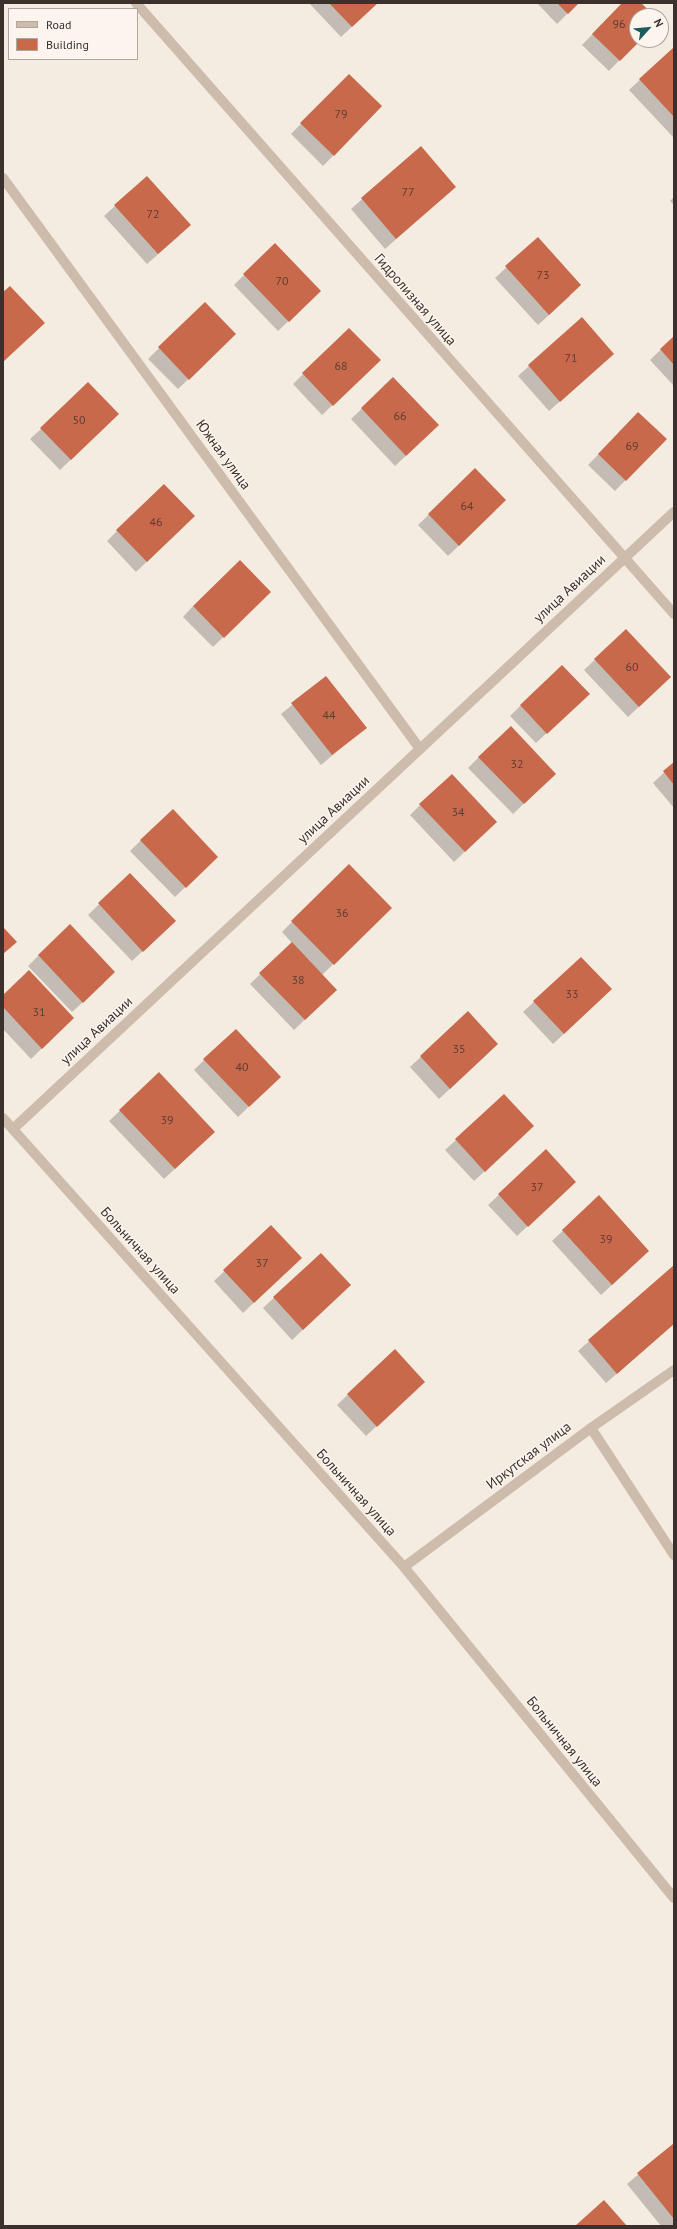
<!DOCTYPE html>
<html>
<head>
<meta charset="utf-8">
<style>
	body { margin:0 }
	#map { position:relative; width:677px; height:2229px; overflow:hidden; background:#f4ebe1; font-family:"PT Sans",sans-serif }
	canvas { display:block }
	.frame { position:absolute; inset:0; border:4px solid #3b302b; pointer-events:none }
	.legend { position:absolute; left:8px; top:8px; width:130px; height:52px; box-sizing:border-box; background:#fbf5ee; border:1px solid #aea6a0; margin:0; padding:5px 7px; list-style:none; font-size:12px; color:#3b302b }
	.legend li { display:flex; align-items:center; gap:8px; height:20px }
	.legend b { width:20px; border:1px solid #aea6a0 }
	.north { position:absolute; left:629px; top:8px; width:40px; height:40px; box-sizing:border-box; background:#fbf5ee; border:1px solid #aea6a0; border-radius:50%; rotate:63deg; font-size:11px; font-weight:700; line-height:16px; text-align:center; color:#3b302b }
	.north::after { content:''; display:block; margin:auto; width:14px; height:18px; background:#1f5a5e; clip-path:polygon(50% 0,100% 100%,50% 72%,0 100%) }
</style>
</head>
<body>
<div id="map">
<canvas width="677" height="2229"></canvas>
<div class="frame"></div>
<ul class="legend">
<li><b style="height:5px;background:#cdbbac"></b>Road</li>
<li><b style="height:11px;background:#c8694b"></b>Building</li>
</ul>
<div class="north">N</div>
</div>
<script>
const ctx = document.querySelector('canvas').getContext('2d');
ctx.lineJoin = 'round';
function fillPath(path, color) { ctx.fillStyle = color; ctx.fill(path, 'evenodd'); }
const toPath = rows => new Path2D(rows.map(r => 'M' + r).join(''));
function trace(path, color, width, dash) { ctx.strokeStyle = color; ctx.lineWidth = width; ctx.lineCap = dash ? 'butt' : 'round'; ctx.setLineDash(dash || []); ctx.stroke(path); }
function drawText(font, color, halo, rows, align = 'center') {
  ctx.font = font + ' "PT Sans",sans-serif'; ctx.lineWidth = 3; ctx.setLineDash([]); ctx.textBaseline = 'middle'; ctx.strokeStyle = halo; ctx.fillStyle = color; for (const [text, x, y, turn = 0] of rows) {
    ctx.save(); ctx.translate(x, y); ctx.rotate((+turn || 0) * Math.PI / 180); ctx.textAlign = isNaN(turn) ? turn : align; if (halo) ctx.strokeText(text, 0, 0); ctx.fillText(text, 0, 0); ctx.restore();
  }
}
const shadow = toPath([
	[309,3,377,3,341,37],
	[537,3,578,3,557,24],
	[623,3,640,3,654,16,637,16,637,40,639,40,609,71,582,45],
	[674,48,674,138,629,90],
	[349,75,381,107,323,166,291,134],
	[420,148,444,197,385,249,351,209],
	[147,177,180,235,147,264,104,216],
	[674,197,674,205,670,201],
	[538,238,570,296,538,325,495,278],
	[275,244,320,291,278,331,234,285],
	[205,303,225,344,178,389,148,359],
	[582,318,602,364,549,411,518,376],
	[349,329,369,370,322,415,293,384],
	[674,337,674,386,650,360],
	[393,379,427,436,395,466,351,419],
	[638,414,665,439,615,491,588,465],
	[107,425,60,470,30,439,41,429],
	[475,470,495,511,448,556,418,525],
	[183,527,136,572,107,541,117,531],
	[259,602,213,647,183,617,193,606],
	[626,630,660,687,628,717,584,670],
	[326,677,365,728,321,765,281,714],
	[578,704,536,743,510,716,521,705],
	[479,757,544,784,513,814,468,768],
	[674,763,674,808,653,783],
	[420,805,485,832,454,862,410,815],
	[141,840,206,867,175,897,130,851],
	[349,865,391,908,322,975,325,1000,294,1030,250,984,292,943,282,932],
	[130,874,164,931,132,961,88,915],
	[39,955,104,983,72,1012,28,966],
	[581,958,600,1000,553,1044,523,1012],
	[3,996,62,1029,31,1059,3,1029],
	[468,1013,487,1054,439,1099,410,1067],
	[204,1060,269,1087,238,1117,194,1070],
	[159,1074,203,1142,164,1179,109,1121],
	[522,1137,474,1181,445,1150,456,1140],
	[546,1151,564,1192,517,1236,488,1205],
	[599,1197,638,1261,601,1295,552,1241],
	[271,1227,290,1268,243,1313,214,1281],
	[321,1254,340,1295,292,1340,263,1308],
	[674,1266,674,1324,606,1383,578,1351],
	[394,1351,413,1392,366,1436,337,1405],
	[674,2144,674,2226,661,2226,627,2184]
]);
const building = toPath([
	[329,3,378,3,352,27],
	[557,3,579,3,568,14],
	[622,3,641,3,655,16,637,16,637,40,641,40,620,61,592,34],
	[674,47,674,117,639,79],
	[349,74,382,106,334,156,300,123],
	[421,146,456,187,396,239,361,198],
	[147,176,191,225,158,254,114,205],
	[538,237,581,285,549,315,505,266],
	[275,243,321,291,289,322,243,274],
	[10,286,45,323,3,362,3,292],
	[205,302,236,334,189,380,158,347],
	[582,317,614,354,560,402,528,365],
	[349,328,381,360,333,406,302,373],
	[674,336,674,365,660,349],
	[393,377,439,425,406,456,361,408],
	[88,382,119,414,71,460,40,428],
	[638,412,667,439,626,481,598,454],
	[475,468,506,500,459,546,428,514],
	[164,484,195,516,147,562,116,530],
	[240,560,271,592,224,638,193,606],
	[626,629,671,677,639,707,594,659],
	[562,665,590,694,547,734,520,705],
	[326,676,367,728,332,755,291,703],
	[511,726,556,774,524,804,478,757],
	[674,762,674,785,663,771],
	[452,774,497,822,465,852,419,804],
	[173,809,218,857,186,888,140,840],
	[349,864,392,908,334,965,291,921],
	[130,873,176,921,143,952,98,903],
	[70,924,115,972,83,1003,38,955],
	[3,927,17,942,3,954],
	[292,942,337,990,305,1020,259,973],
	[581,957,612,989,564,1034,533,1001],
	[29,970,74,1018,42,1049,3,1007,3,995],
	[468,1011,498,1044,450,1089,420,1056],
	[236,1029,281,1077,249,1107,203,1059],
	[159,1072,215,1132,175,1169,119,1110],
	[504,1094,534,1126,485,1172,455,1139],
	[546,1149,576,1182,528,1227,498,1194],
	[599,1195,649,1251,612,1285,562,1230],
	[271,1225,302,1258,254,1303,223,1270],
	[321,1253,351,1285,303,1330,273,1297],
	[674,1265,674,1324,617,1374,588,1340],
	[395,1349,425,1382,377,1427,347,1394],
	[674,2143,674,2219,637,2173],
	[604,2200,627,2226,575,2226]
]);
const service = toPath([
	[591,1428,674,1555]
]);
const minor = toPath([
	[136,3,674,614],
	[3,178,420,749],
	[13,1129,674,512],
	[404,1567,591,1428,674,1370]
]);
const tertiary = toPath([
	[3,1118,404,1567,674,1898]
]);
const numberNames = [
	["96",619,25],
	["79",341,115],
	["77",408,193],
	["72",153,215],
	["73",543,276],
	["70",282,282],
	["71",571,359],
	["68",341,367],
	["66",400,417],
	["50",79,421],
	["69",632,447],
	["64",467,507],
	["46",156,523],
	["60",632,668],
	["44",329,716],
	["32",517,765],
	["34",458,813],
	["36",342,914],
	["38",298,981],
	["33",572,995],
	["31",39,1013],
	["35",459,1050],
	["40",242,1068],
	["39",167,1121],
	["37",537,1188],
	["39",606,1240],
	["37",262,1264]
];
const streetNames = [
	["Гидролизная улица",415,300,49],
	["Южная улица",223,455,54],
	["улица Авиации",570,589,-43],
	["улица Авиации",334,810,-43],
	["улица Авиации",97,1031,-43],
	["Больничная улица",140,1251,48],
	["Иркутская улица",529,1456,-37],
	["Больничная улица",356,1493,48],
	["Больничная улица",564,1742,51]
];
fillPath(shadow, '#0003');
fillPath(building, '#c8694b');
trace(service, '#cdbbac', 10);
trace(minor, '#cdbbac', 10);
trace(tertiary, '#cdbbac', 10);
drawText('12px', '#5e3e33', null, numberNames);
drawText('14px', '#3b302b', '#fbf5ee', streetNames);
</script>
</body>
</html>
